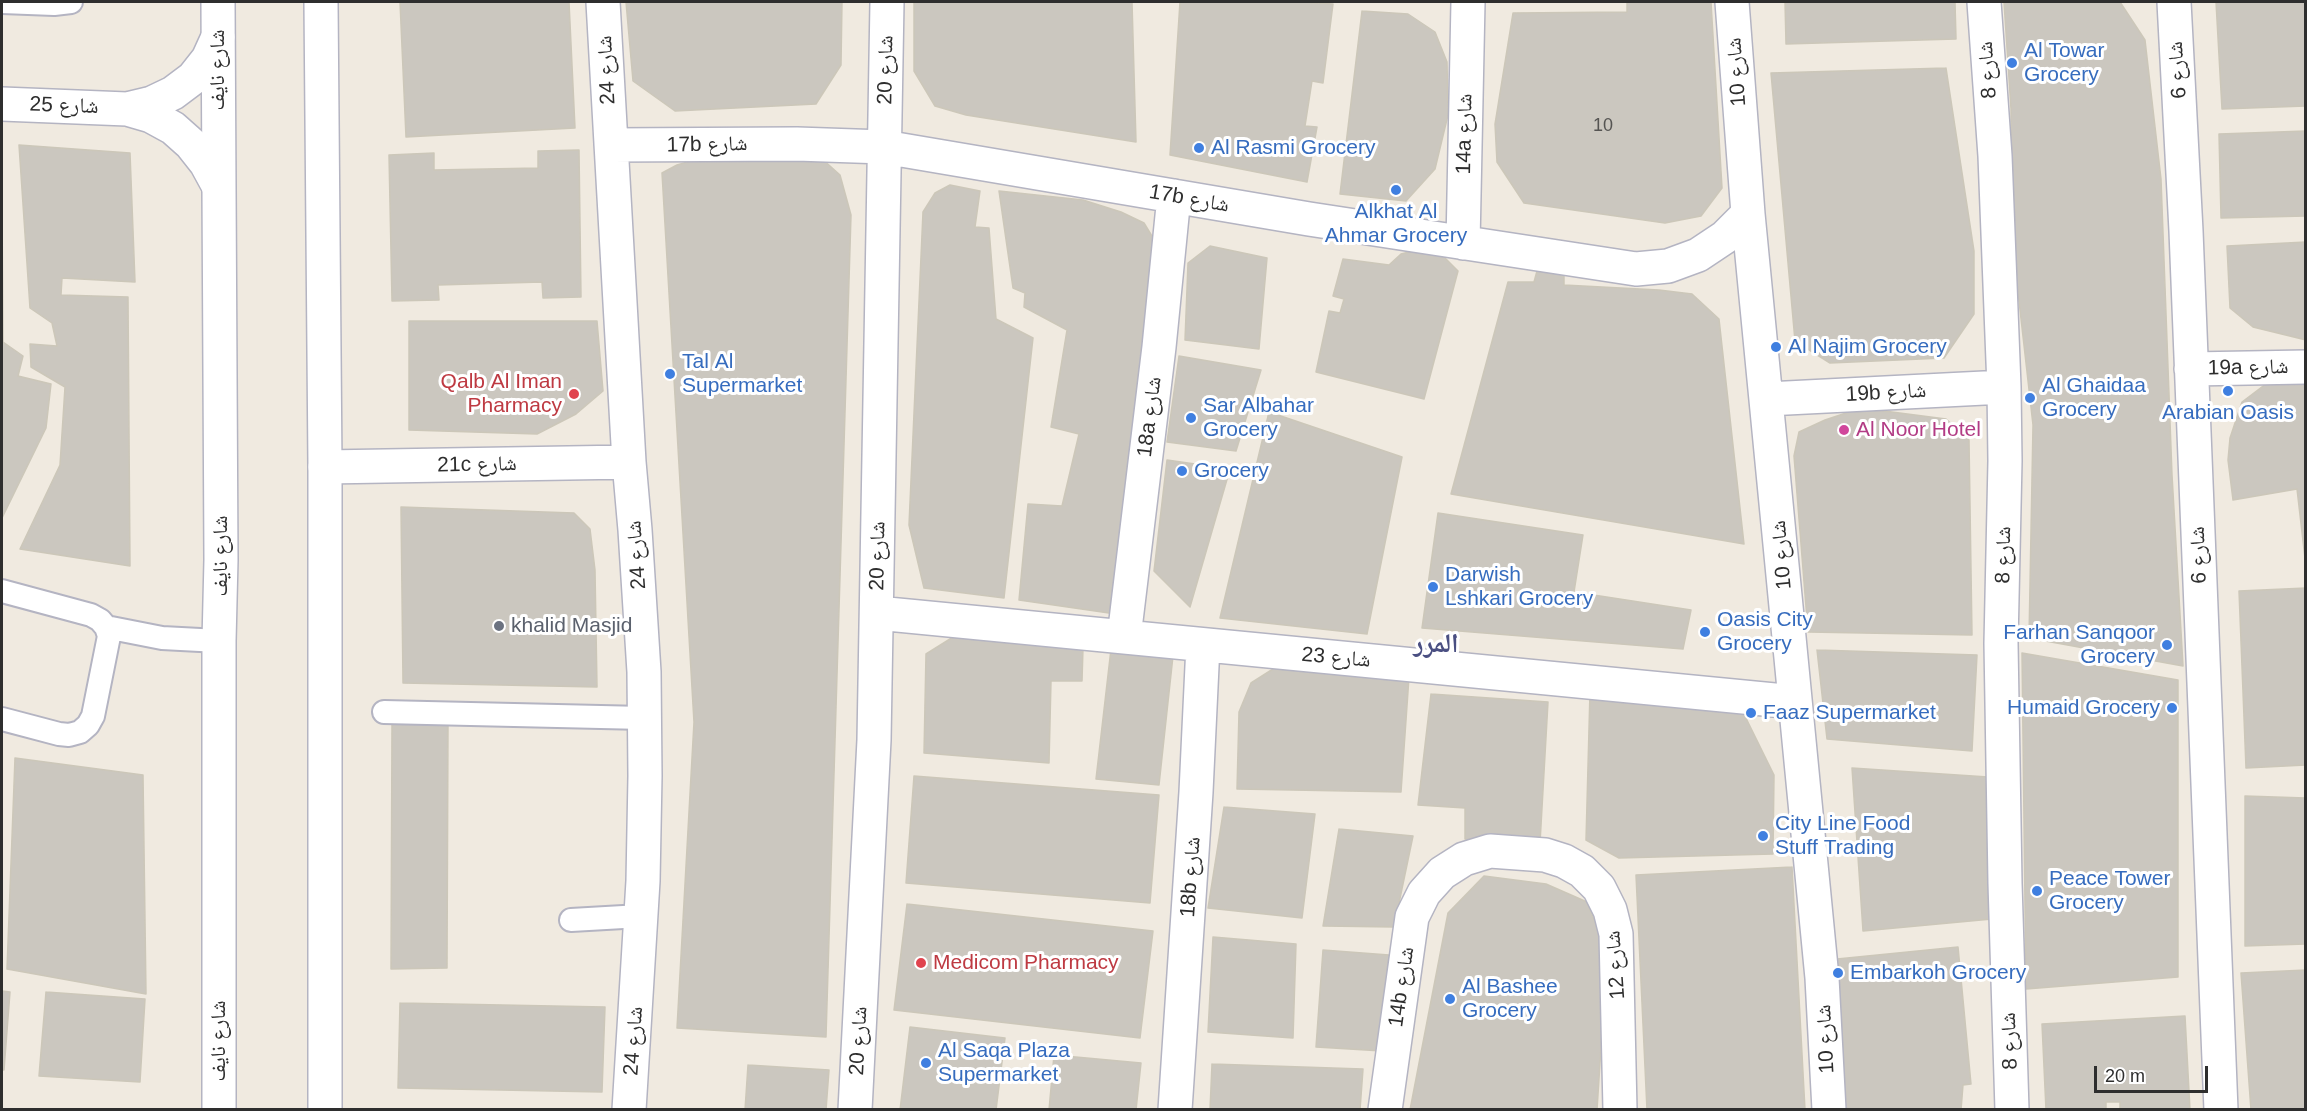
<!DOCTYPE html>
<html>
<head>
<meta charset="utf-8">
<style>
	body { margin:0 }
	#map { position:relative; width:2307px; height:1111px; overflow:hidden; background:#f0eae0; font-family:Arial,sans-serif }
	canvas { display:block }
	.frame { position:absolute; inset:0; border:3px solid #2e2e2e; pointer-events:none }
	.scale { position:absolute; left:2094px; top:1066px; width:114px; height:27px; box-sizing:border-box; border:3px solid #2e2e2e; border-top:0; padding-left:8px; font-size:18px; line-height:21px; white-space:nowrap; color:#2e2e2e; -webkit-text-stroke:4px #fff; paint-order:stroke }
</style>
</head>
<body>
<div id="map">
<canvas width="2307" height="1111"></canvas>
<div class="frame"></div>
<div class="scale">20 m</div>
</div>
<script>
const ctx = document.querySelector('canvas').getContext('2d');
ctx.lineJoin = 'round';
function fillPath(path, color) { ctx.fillStyle = color; ctx.fill(path, 'evenodd'); }
const toPath = rows => new Path2D(rows.map(r => 'M' + r).join(''));
function trace(path, color, width, dash) { ctx.strokeStyle = color; ctx.lineWidth = width; ctx.lineCap = dash ? 'butt' : 'round'; ctx.setLineDash(dash || []); ctx.stroke(path); }
function drawText(font, color, halo, rows, align = 'center') {
  ctx.font = font + ' Arial,"Noto Naskh Arabic",sans-serif'; ctx.lineWidth = 6; ctx.setLineDash([]); ctx.textBaseline = 'middle'; ctx.strokeStyle = halo; ctx.fillStyle = color; for (const [text, x, y, turn = 0] of rows) {
    ctx.save(); ctx.translate(x, y); ctx.rotate((+turn || 0) * Math.PI / 180); ctx.textAlign = isNaN(turn) ? turn : align; if (halo) ctx.strokeText(text, 0, 0); ctx.fillText(text, 0, 0); ctx.restore();
  }
}
const building = toPath([
	[400,2,569,2,575,128,406,137,400,2],
	[626,2,842,2,841,65,816,104,675,111,633,81,626,2],
	[914,2,1132,2,1136,142,966,115,935,106,914,71,914,2],
	[1180,2,1302,2,1333,4,1323,83,1312,81,1305,126,1317,127,1307,182,1170,155,1180,2],
	[1627,2,1711,2,1722,188,1701,216,1665,223,1524,203,1497,162,1495,124,1513,13,1627,12,1627,2],
	[1785,2,1955,2,1956,39,1786,44,1785,2],
	[2004,2,2120,2,2145,40,2161,179,2172,475,2183,666,2029,638,2033,425,2012,239,2011,109,2004,2],
	[2216,2,2306,2,2306,106,2222,109,2216,2],
	[1362,11,1408,14,1435,32,1447,62,1448,115,1435,169,1406,201,1340,194,1362,11],
	[1946,68,1974,251,1974,314,1944,358,1830,363,1795,341,1771,73,1946,68],
	[2306,131,2306,216,2221,218,2219,134,2306,131],
	[19,145,130,153,135,282,62,278,61,295,128,297,130,566,20,549,60,465,65,387,31,367,30,344,57,346,52,323,30,308,19,145],
	[579,150,581,297,543,298,542,282,438,285,439,300,392,301,389,155,434,153,434,170,538,168,538,151,579,150],
	[708,156,820,157,840,175,851,215,826,1037,677,1028,694,722,662,173,677,165,708,156],
	[950,185,980,191,975,227,989,228,996,319,1033,338,1004,598,924,588,909,525,923,212,935,193,950,185],
	[999,191,1083,200,1121,212,1144,223,1161,251,1109,613,1019,600,1028,504,1062,506,1079,434,1051,427,1067,330,1024,307,1025,293,1013,288,999,191],
	[2,207,3,342,23,356,18,376,51,384,46,428,2,518,2,207],
	[2306,242,2306,340,2253,327,2230,308,2227,246,2306,242],
	[1210,246,1267,258,1259,349,1185,340,1188,263,1210,246],
	[1421,249,1442,255,1458,271,1424,399,1316,372,1329,311,1340,313,1344,299,1333,296,1343,259,1389,265,1401,254,1421,249],
	[1537,271,1564,274,1564,285,1659,290,1692,294,1719,319,1744,544,1451,494,1508,282,1534,282,1537,271],
	[409,321,597,321,603,391,576,414,537,434,409,430,409,321],
	[1179,356,1261,370,1236,451,1167,442,1179,356],
	[2275,377,2306,378,2306,567,2297,489,2233,500,2228,460,2230,438,2242,402,2275,377],
	[1861,408,1946,419,1969,440,1972,635,1808,632,1794,456,1799,432,1825,420,1861,408],
	[1269,412,1402,457,1367,634,1220,618,1269,412],
	[1167,460,1230,469,1190,607,1154,571,1167,460],
	[401,507,574,513,590,529,595,570,597,687,403,683,401,507],
	[1438,513,1583,535,1574,592,1691,610,1683,649,1422,628,1438,513],
	[2306,588,2306,765,2246,768,2239,591,2306,588],
	[958,634,1083,648,1082,681,1051,681,1049,763,924,753,926,654,958,634],
	[1111,649,1173,656,1159,785,1096,779,1111,649],
	[1817,650,1977,655,1972,751,1827,739,1817,650],
	[2022,653,2178,680,2178,977,2026,989,2022,653],
	[1299,667,1409,677,1401,792,1237,789,1239,712,1251,683,1273,669,1299,667],
	[1590,692,1740,706,1774,775,1773,854,1619,858,1586,840,1590,692],
	[1431,694,1548,702,1540,843,1465,839,1465,808,1418,805,1431,694],
	[392,723,448,723,447,968,391,969,392,723],
	[15,758,143,775,146,994,7,969,15,758],
	[1852,768,1988,777,1992,919,1863,931,1852,768],
	[914,776,1159,795,1150,903,906,883,914,776],
	[2245,796,2306,798,2306,944,2245,946,2245,796],
	[1224,807,1315,814,1302,918,1208,908,1224,807],
	[1339,829,1413,836,1394,927,1323,926,1339,829],
	[1792,867,1805,1110,1647,1110,1636,875,1792,867],
	[1484,876,1546,884,1587,902,1607,953,1597,1110,1410,1110,1448,913,1484,876],
	[907,904,1153,931,1140,1038,894,1010,907,904],
	[1213,937,1296,944,1293,1038,1208,1032,1213,937],
	[1958,947,1971,1084,1963,1085,1961,1110,1844,1110,1827,960,1958,947],
	[1323,950,1389,955,1382,1051,1316,1047,1323,950],
	[2306,970,2306,1110,2251,1110,2241,973,2306,970],
	[2,991,10,992,4,1070,2,1070,2,991],
	[46,992,145,999,140,1082,39,1076,46,992],
	[400,1003,605,1007,602,1092,398,1088,400,1003],
	[2185,1016,2190,1110,2120,1110,2120,1102,2106,1102,2106,1110,2046,1110,2042,1024,2185,1016],
	[910,1027,1005,1038,996,1110,900,1110,910,1027],
	[1054,1055,1141,1063,1136,1110,1049,1110,1054,1055],
	[1212,1064,1363,1069,1360,1110,1210,1110,1212,1064],
	[748,1065,829,1070,826,1110,745,1110,748,1065]
]);
const lane = toPath([
	[2,2,54,4,71,2],
	[2,591,91,615,100,620,106,627,109,636,93,716,88,725,80,732,69,735,59,734,2,719],
	[106,627,162,638,219,641],
	[384,712,644,718],
	[571,920,641,916]
]);
const street = toPath([
	[603,2,629,462,635,530,644,672,645,776,643,881,629,1110],
	[1732,2,1748,214,1822,978,1829,1110],
	[1984,2,1995,156,2004,387,2005,461,2001,643,2005,883,2012,1110],
	[2174,2,2186,231,2221,1110],
	[2,104,127,109,152,103,173,93,193,78,208,59,218,37],
	[127,109,151,116,173,128,191,144,206,163,218,185],
	[611,145,797,144,884,147,1309,219,1636,269,1668,266,1698,255,1725,237,1748,214],
	[1463,243,1468,2],
	[2191,369,2306,367],
	[1767,399,2004,387],
	[325,467,629,462],
	[877,613,1795,702],
	[1124,637,1159,347,1174,196],
	[855,1110,874,740,887,2],
	[1175,1110,1196,792,1203,645],
	[1385,1110,1412,917,1424,893,1442,873,1464,859,1490,851,1545,855,1564,861,1582,871,1599,888,1610,910,1616,934,1620,1110]
]);
const secondary = toPath([
	[218,2,221,560,219,641,219,1110],
	[321,2,325,467,325,1110]
]);
const markers = [
	[2012,63,6,"#3f7fe0"],
	[1199,148,6,"#3f7fe0"],
	[1396,190,6,"#3f7fe0"],
	[1776,347,6,"#3f7fe0"],
	[670,374,6,"#3f7fe0"],
	[2228,391,6,"#3f7fe0"],
	[574,394,6,"#e0444e"],
	[2030,398,6,"#3f7fe0"],
	[1191,418,6,"#3f7fe0"],
	[1844,430,6,"#d1479c"],
	[1182,471,6,"#3f7fe0"],
	[1433,587,6,"#3f7fe0"],
	[499,626,6,"#6b7280"],
	[1705,632,6,"#3f7fe0"],
	[2167,645,6,"#3f7fe0"],
	[2172,708,6,"#3f7fe0"],
	[1751,713,6,"#3f7fe0"],
	[1763,836,6,"#3f7fe0"],
	[2037,891,6,"#3f7fe0"],
	[921,963,6,"#e0444e"],
	[1838,973,6,"#3f7fe0"],
	[1450,999,6,"#3f7fe0"],
	[926,1063,6,"#3f7fe0"]
];
const numberNames = [
	["10",1603,126]
];
const shopNames = [
	["Al Towar",2024,51],
	["Grocery",2024,75],
	["Al Rasmi Grocery",1211,148],
	["Alkhat Al",1396,212,"center"],
	["Ahmar Grocery",1396,236,"center"],
	["Al Najim Grocery",1788,347],
	["Tal Al",682,362],
	["Supermarket",682,386],
	["Al Ghaidaa",2042,386],
	["Grocery",2042,410],
	["Sar Albahar",1203,406],
	["Grocery",1203,430],
	["Arabian Oasis",2228,413,"center"],
	["Grocery",1194,471],
	["Darwish",1445,575],
	["Lshkari Grocery",1445,599],
	["Oasis City",1717,620],
	["Grocery",1717,644],
	["Farhan Sanqoor",2155,633,"right"],
	["Grocery",2155,657,"right"],
	["Humaid Grocery",2160,708,"right"],
	["Faaz Supermarket",1763,713],
	["City Line Food",1775,824],
	["Stuff Trading",1775,848],
	["Peace Tower",2049,879],
	["Grocery",2049,903],
	["Embarkoh Grocery",1850,973],
	["Al Bashee",1462,987],
	["Grocery",1462,1011],
	["Al Saqa Plaza",938,1051],
	["Supermarket",938,1075]
];
const streetNames = [
	["شارع نايف",218,70,-90],
	["شارع 24",607,70,-93],
	["شارع 20",886,70,-89],
	["شارع 8",1988,70,-94],
	["شارع 6",2178,70,-94],
	["شارع 10",1737,72,-94],
	["شارع 25",64,106,2],
	["14a شارع",1465,134,-89],
	["17b شارع",707,145,-1],
	["17b شارع",1189,199,10],
	["19a شارع",2248,368,-1],
	["19b شارع",1886,393,-3],
	["18a شارع",1150,417,-83],
	["21c شارع",477,465,-1],
	["شارع 24",637,555,-94],
	["شارع 10",1782,555,-95],
	["شارع 8",2004,555,-89],
	["شارع 6",2199,555,-92],
	["شارع نايف",221,556,-90],
	["شارع 20",878,556,-89],
	["شارع 23",1336,658,5],
	["18b شارع",1191,877,-86],
	["شارع 12",1616,965,-94],
	["14b شارع",1402,987,-82],
	["شارع 10",1826,1039,-93],
	["شارع نايف",219,1041,-90],
	["شارع 24",634,1041,-86],
	["شارع 20",859,1041,-87],
	["شارع 8",2010,1041,-92]
];
const healthNames = [
	["Qalb Al Iman",562,382],
	["Pharmacy",562,406],
	["Medicom Pharmacy",933,963,"left"]
];
const hotelNames = [
	["Al Noor Hotel",1856,430]
];
const worshipNames = [
	["khalid Masjid",511,626]
];
const districtNames = [
	["المرر",1436,645]
];
fillPath(building, '#cbc7bf');
trace(building, '#ccc7b9', 1.5);
trace(lane, '#b4b4c2', 26);
trace(street, '#b4b4c2', 36);
trace(secondary, '#b4b4c2', 36);
trace(lane, '#fff', 22);
trace(street, '#fff', 33);
trace(secondary, '#fff', 33);
for (const [x, y, r, color] of markers) { const dot = new Path2D(); dot.arc(x, y, r, 0, 2 * Math.PI); ctx.fillStyle = color; ctx.fill(dot); trace(dot, '#fff', 2); }
drawText('18px', '#555452', null, numberNames);
drawText('21px', '#366cbe', '#fff', shopNames, 'left');
drawText('21px', '#2e2e2e', '#fff', streetNames);
drawText('21px', '#be3a42', '#fff', healthNames, 'right');
drawText('21px', '#b23c85', '#fff', hotelNames, 'left');
drawText('21px', '#5b616d', '#fff', worshipNames, 'left');
drawText('bold 27px', '#4a4f82', '#fff', districtNames);
</script>
</body>
</html>
